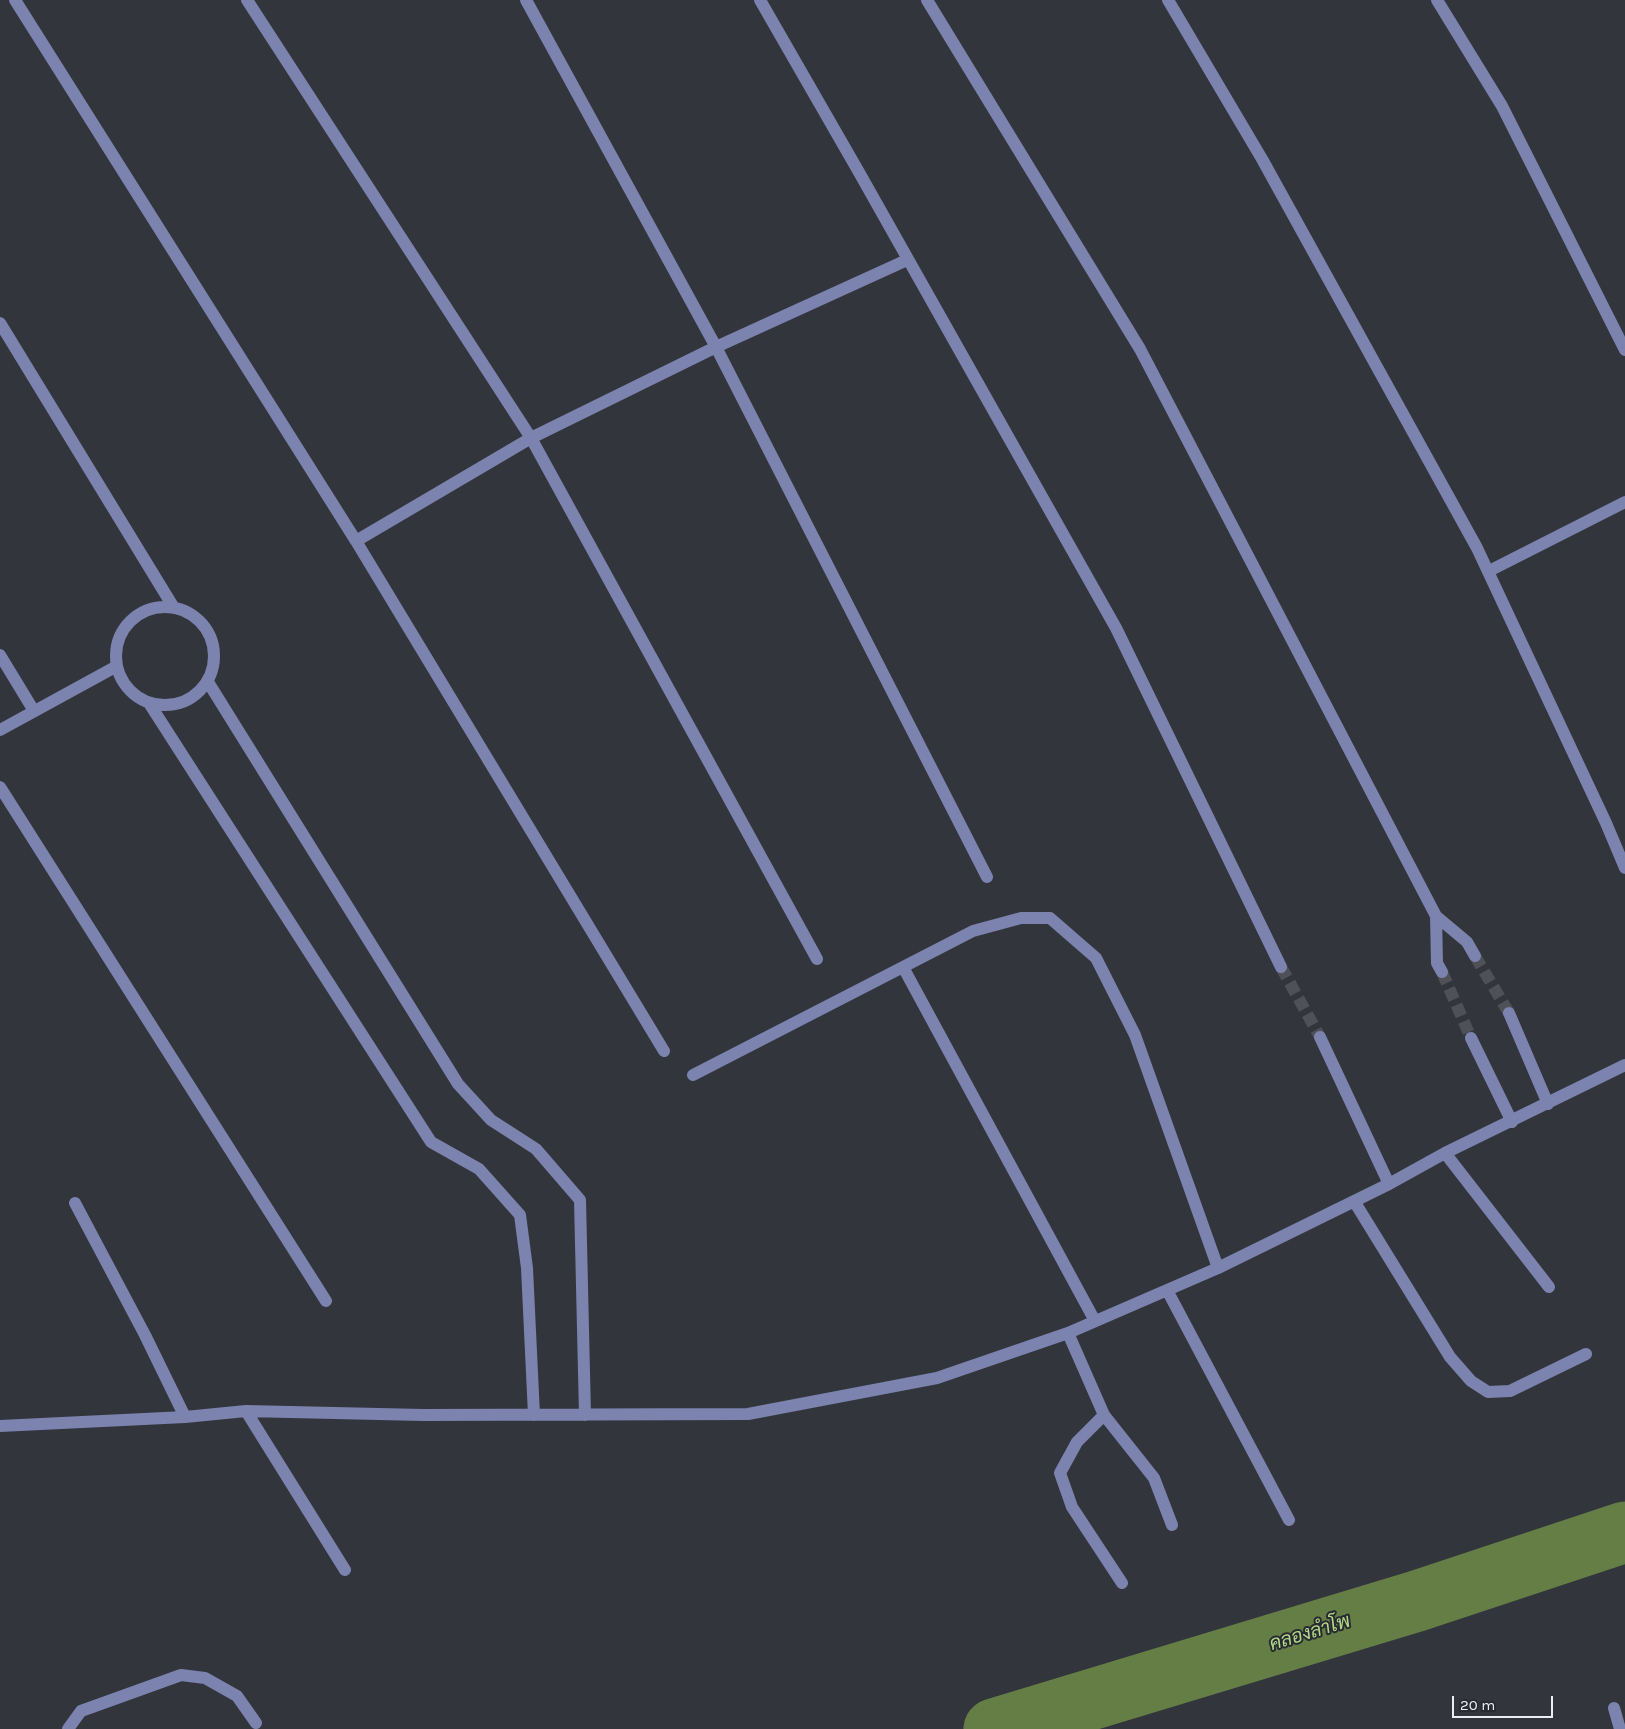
<!DOCTYPE html>
<html>
<head>
<meta charset="utf-8">
<style>
	body { margin:0 }
	#map { position:relative; width:1625px; height:1729px; overflow:hidden; background:#33353c; font-family:Karla,sans-serif }
	canvas { display:block }
	.scale { position:absolute; left:1452px; top:1696px; width:101px; height:22px; box-sizing:border-box; border:2px solid #edeef2; border-top:0; padding-left:6px; font-size:15px; line-height:18px; white-space:nowrap; color:#edeef2; -webkit-text-stroke:4px #292b32; paint-order:stroke }
</style>
</head>
<body>
<div id="map">
<canvas width="1625" height="1729"></canvas>
<div class="scale">20 m</div>
</div>
<script>
const ctx = document.querySelector('canvas').getContext('2d');
ctx.lineJoin = 'round';
const toPath = rows => new Path2D(rows.map(r => 'M' + r).join(''));
function trace(path, color, width, dash) { ctx.strokeStyle = color; ctx.lineWidth = width; ctx.lineCap = dash ? 'butt' : 'round'; ctx.setLineDash(dash || []); ctx.stroke(path); }
function drawText(font, color, halo, rows, align = 'center') {
  ctx.font = font + ' Karla,Sarabun,sans-serif'; ctx.lineWidth = 4; ctx.setLineDash([]); ctx.textBaseline = 'middle'; ctx.strokeStyle = halo; ctx.fillStyle = color; for (const [text, x, y, turn = 0] of rows) {
    ctx.save(); ctx.translate(x, y); ctx.rotate((+turn || 0) * Math.PI / 180); ctx.textAlign = isNaN(turn) ? turn : align; if (halo) ctx.strokeText(text, 0, 0); ctx.fillText(text, 0, 0); ctx.restore();
  }
}
const river = toPath([
	[994,1729,1417,1601,1625,1532]
]);
const minorTunnel = toPath([
	[1475,956,1509,1013],
	[1281,967,1320,1037],
	[1442,972,1471,1038]
]);
const minor = toPath([
	[15,0,356,541],
	[247,0,531,438,817,959],
	[526,0,716,347,987,877],
	[760,0,860,174,1116,628,1281,967],
	[927,0,1140,349,1436,916,1467,942,1475,956],
	[1168,0,1262,159,1477,548,1606,823,1625,868],
	[1437,0,1502,106,1625,350],
	[0,323,174,608],
	[1489,571,1625,502],
	'116 656a49 49 0 1 1 98 0a49 49 0 1 1-98 0Z',
	[0,655,34,711],
	[208,682,458,1084,491,1120,536,1149,580,1200,585,1415],
	[149,703,431,1142,479,1169,520,1215,527,1268,534,1415],
	[0,730,117,666],
	[0,787,326,1301],
	[1436,916,1437,963,1442,972],
	[903,967,1095,1321],
	[1509,1013,1548,1104],
	[1320,1037,1389,1184],
	[1471,1038,1512,1122],
	[664,1051,356,541,531,438,716,347,907,260],
	[693,1075,973,931,1021,918,1050,918,1096,958,1135,1035,1218,1268],
	[1445,1153,1549,1287],
	[1354,1201,1450,1357,1471,1381,1488,1392,1510,1391,1586,1354],
	[75,1203,145,1335,185,1417],
	[1167,1290,1289,1520],
	[1068,1333,1104,1415,1154,1478,1172,1525],
	[246,1411,345,1570],
	[1104,1415,1077,1442,1060,1473,1072,1507,1122,1583],
	[0,1426,185,1417,246,1411,423,1415,748,1414,937,1378,1068,1333,1218,1268,1389,1184,1445,1153,1625,1065],
	[1614,1708,1620,1729],
	[68,1729,81,1711,181,1675,205,1678,237,1696,256,1723]
]);
const waterNames = [
	["คลองลำโพ",1310,1633,-17]
];
trace(river, '#657e46', 61);
trace(minorTunnel, '#4f5157', 12, [12, 6]);
trace(minor, '#7b83ae', 12);
drawText('italic 19px', '#b3d886', '#292b32', waterNames);
</script>
</body>
</html>
